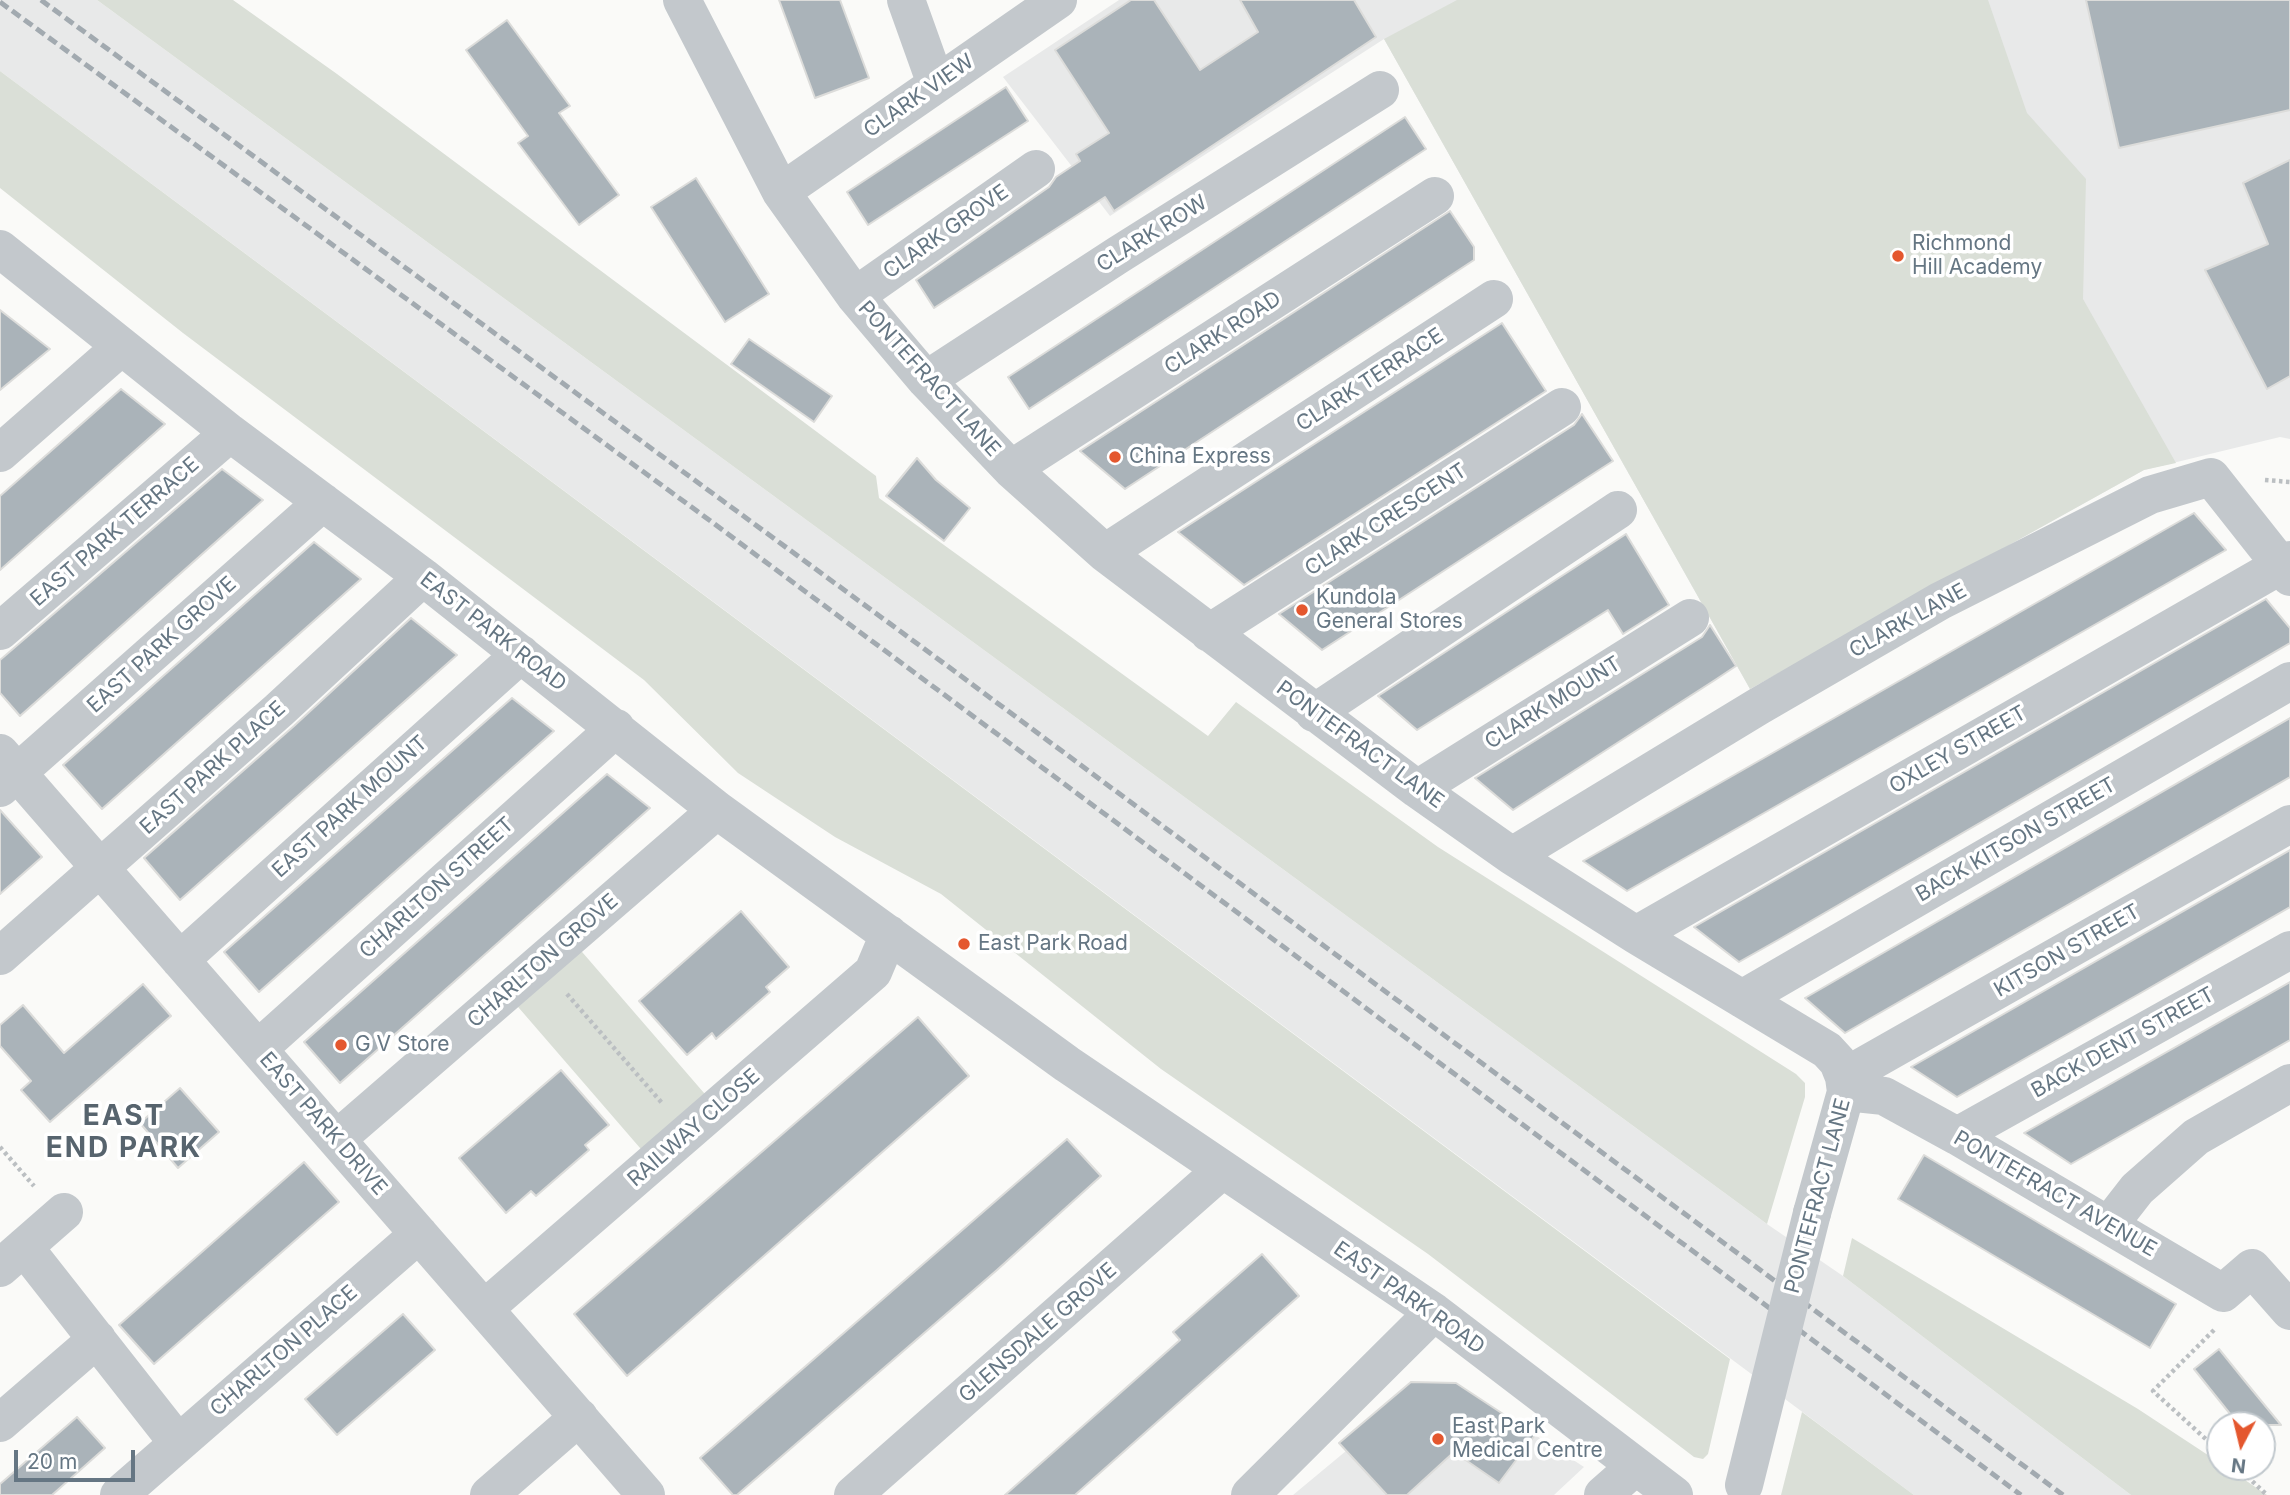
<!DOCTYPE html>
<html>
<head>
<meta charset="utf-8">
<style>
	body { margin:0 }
	#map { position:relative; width:2290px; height:1495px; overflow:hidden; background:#fafaf8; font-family:Inter,sans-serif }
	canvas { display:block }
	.north { position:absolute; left:2206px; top:1411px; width:70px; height:70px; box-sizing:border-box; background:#fff; border:2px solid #c1c8cd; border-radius:50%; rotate:187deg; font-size:19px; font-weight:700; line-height:28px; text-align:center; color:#657683 }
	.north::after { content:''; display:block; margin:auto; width:24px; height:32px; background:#e4572e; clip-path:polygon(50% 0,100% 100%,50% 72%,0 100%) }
	.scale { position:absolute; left:14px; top:1450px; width:121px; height:32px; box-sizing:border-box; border:4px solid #657683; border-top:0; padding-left:9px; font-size:21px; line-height:24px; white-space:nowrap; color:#657683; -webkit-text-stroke:5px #fff; paint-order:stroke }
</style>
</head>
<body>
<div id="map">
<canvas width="2290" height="1495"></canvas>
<div class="north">N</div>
<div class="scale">20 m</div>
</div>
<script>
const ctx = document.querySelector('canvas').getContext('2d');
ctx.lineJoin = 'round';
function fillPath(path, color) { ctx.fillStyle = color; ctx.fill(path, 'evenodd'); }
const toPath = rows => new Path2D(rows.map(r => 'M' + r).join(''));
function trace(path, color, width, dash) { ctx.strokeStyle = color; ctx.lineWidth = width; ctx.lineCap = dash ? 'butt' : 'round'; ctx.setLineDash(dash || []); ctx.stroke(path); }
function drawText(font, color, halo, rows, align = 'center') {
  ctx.font = font + ' Inter,sans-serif'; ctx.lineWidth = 7; ctx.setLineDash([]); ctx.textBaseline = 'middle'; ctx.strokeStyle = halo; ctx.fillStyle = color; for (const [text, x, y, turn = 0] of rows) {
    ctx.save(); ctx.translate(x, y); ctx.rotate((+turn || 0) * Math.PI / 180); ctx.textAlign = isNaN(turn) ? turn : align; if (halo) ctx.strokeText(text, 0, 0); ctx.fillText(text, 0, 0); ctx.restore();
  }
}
const built = toPath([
	[0,0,97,0,1767,1224,1843,1276,2131,1495,1914,1495,0,71],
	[1119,0,2290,0,2290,439,2280,437,2144,470,1750,689,1384,39,1110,216,1003,77],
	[1411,1382,1456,1383,1584,1467,1554,1495,1293,1495,1346,1451,1340,1443]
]);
const green = toPath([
	[97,0,233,0,337,74,876,476,879,498,1208,736,1236,702,1438,847,1796,1074,1805,1083,1805,1097,1767,1224],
	[1457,0,1988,0,2027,113,2086,179,2083,299,2176,463,2144,470,1750,689,1384,39],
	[0,71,1730,1359,1708,1454,1703,1459,1694,1457,1428,1254,1161,1069,941,894,835,837,738,773,644,680,183,333,0,188],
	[570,938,717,1108,653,1163,506,993],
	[1852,1238,2138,1409,2220,1463,2220,1467,2226,1467,2267,1495,2131,1495,1843,1276],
	[1802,1412,1914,1495,1781,1495]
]);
const building = toPath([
	[779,0,840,0,869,78,815,98,779,0],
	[1131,0,1154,0,1200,70,1258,32,1240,0,1354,0,1376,37,1114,211,1105,197,934,308,916,280,1049,187,1056,177,1080,161,1076,154,1109,133,1055,50,1131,0],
	[2086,0,2290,0,2290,110,2119,148,2086,0],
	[507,20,570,106,559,113,619,195,579,225,518,143,528,136,466,50,507,20],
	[1006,87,1028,121,868,225,847,192,1006,87],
	[1405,117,1426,149,1029,409,1008,377,1405,117],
	[2290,160,2290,376,2267,389,2205,270,2268,244,2243,183,2290,160],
	[696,178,769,294,725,322,651,207,696,178],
	[1450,211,1474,247,1474,260,1125,489,1080,451,1450,211],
	[0,310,50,349,0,390,0,310],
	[1502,323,1546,391,1244,585,1178,532,1502,323],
	[749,339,832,396,814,422,731,364,749,339],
	[121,389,165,424,0,570,0,496,121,389],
	[1582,414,1613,461,1582,481,1322,650,1279,614,1574,425,1582,414],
	[917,458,936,480,970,508,944,541,886,496,917,458],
	[222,469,263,500,20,716,0,693,0,660,222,469],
	[2194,513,2226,550,1627,891,1583,861,2194,513],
	[1626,534,1669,605,1623,634,1608,610,1417,730,1378,696,1626,534],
	[314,542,361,579,102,809,63,765,314,542],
	[2266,599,2290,628,2290,643,1778,940,1739,962,1694,927,2266,599],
	[411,618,457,655,180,900,144,858,294,726,411,618],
	[1710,625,1736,666,1715,680,1513,810,1475,778,1702,637,1710,625],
	[512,698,554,731,259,992,224,952,512,698],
	[2290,718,2290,777,1845,1033,1805,998,2290,718],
	[607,774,650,808,340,1083,304,1042,607,774],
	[0,810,42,857,0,894,0,810],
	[2290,850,2290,907,2139,994,1957,1097,1911,1067,2290,850],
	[741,911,789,967,766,987,770,992,716,1039,712,1033,687,1055,639,1001,741,911],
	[2290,982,2290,1040,2071,1164,2024,1133,2290,982],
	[143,984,171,1016,50,1122,21,1090,31,1081,0,1046,0,1025,23,1005,64,1053,143,984],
	[918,1017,969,1076,627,1376,574,1314,918,1017],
	[561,1070,609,1125,585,1145,589,1150,536,1196,531,1191,506,1213,459,1158,561,1070],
	[180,1088,219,1132,178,1168,140,1123,180,1088],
	[1067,1139,1101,1176,997,1270,737,1495,733,1495,700,1458,1067,1139],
	[1924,1155,2176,1304,2150,1348,1898,1199,1924,1155],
	[304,1162,339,1202,154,1364,119,1325,304,1162],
	[1262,1254,1299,1296,1075,1495,1005,1495,1180,1340,1173,1332,1262,1254],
	[403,1314,435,1350,337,1435,305,1399,403,1314],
	[2219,1349,2244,1380,2281,1425,2239,1425,2194,1369,2219,1349],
	[1411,1382,1456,1383,1535,1435,1499,1483,1454,1452,1407,1495,1387,1495,1339,1443,1411,1382],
	[77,1417,105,1448,52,1495,0,1495,0,1484,77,1417]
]);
const path = toPath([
	[2265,480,2290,482],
	[567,994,662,1103],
	[0,1147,34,1186],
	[2214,1330,2153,1391,2220,1452],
	[2237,1467,2267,1495]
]);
const minor = toPath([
	[682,0,781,192,855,296,926,380,1011,469,1105,553,1417,789,1512,856,1636,935,1827,1050,1838,1062,1844,1077,1846,1092,1812,1213],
	[906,0,936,84],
	[781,192,1058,0],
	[0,249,230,433,423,577,717,810,1067,1064,1434,1312,1674,1495],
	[855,296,1036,169],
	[926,380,1118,255,1380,90],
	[0,453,121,347],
	[1011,469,1435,196],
	[1105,553,1494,299],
	[0,631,230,433],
	[1209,633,1562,407],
	[1314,713,1618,510],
	[0,753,646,1495],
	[0,788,323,502],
	[1417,789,1690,618],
	[1512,856,1759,706,1940,601,2150,495,2211,477,2290,577],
	[1636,935,2290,560],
	[0,956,279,710,423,577],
	[180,960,521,654],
	[1742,999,2290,681],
	[258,1049,616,728],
	[1844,1077,2290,824],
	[1846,1092,1884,1096,1957,1136,2223,1293,2252,1268,2290,1311],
	[1957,1136,2290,950],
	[337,1139,717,810],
	[2109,1225,2137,1189,2196,1137,2290,1083],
	[24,1247,178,1443],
	[0,1268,64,1212],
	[484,1309,873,972,889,934],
	[0,1423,97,1339],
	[119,1495,419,1234],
	[489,1495,579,1417],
	[853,1495,1222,1170],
	[1250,1495,1434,1312],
	[1603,1495,1636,1466]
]);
const rail = toPath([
	[41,0,934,656,2063,1495],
	[0,2,697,511,2021,1495]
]);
const minorBridge = toPath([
	[1744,1485,1812,1213]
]);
const markers = [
	[1898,256,7,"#e4572e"],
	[1115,457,7,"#e4572e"],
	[1302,610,7,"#e4572e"],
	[964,944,7,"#e4572e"],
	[341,1045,7,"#e4572e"],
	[1438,1439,7,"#e4572e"]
];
const streetNames = [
	["CLARK VIEW",919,96,-35],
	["CLARK GROVE",946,232,-35],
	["CLARK ROW",1152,234,-32],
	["CLARK ROAD",1223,333,-33],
	["PONTEFRACT LANE",929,379,48],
	["CLARK TERRACE",1370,380,-33],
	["CLARK CRESCENT",1386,520,-33],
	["EAST PARK TERRACE",115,532,-41],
	["CLARK LANE",1908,621,-29],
	["EAST PARK ROAD",493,632,38],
	["EAST PARK GROVE",162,645,-42],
	["CLARK MOUNT",1553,703,-32],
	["PONTEFRACT LANE",1360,745,36],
	["OXLEY STREET",1958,750,-30],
	["EAST PARK PLACE",213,768,-42],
	["EAST PARK MOUNT",350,807,-42],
	["BACK KITSON STREET",2016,840,-30],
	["CHARLTON STREET",437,888,-42],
	["KITSON STREET",2067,951,-30],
	["CHARLTON GROVE",543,961,-41],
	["BACK DENT STREET",2123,1043,-29],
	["EAST PARK DRIVE",323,1124,49],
	["RAILWAY CLOSE",694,1128,-41],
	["PONTEFRACT AVENUE",2055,1194,30],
	["PONTEFRACT LANE",1818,1196,-75],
	["EAST PARK ROAD",1409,1298,35],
	["GLENSDALE GROVE",1038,1333,-41],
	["CHARLTON PLACE",284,1351,-41]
];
const poiNames = [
	["Richmond",1912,244],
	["Hill Academy",1912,268],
	["China Express",1129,457],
	["Kundola",1316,598],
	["General Stores",1316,622],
	["East Park Road",978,944],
	["G V Store",355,1045],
	["East Park",1452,1427],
	["Medical Centre",1452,1451]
];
const districtNames = [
	["EAST",124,1117],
	["END PARK",124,1149]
];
fillPath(built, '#e8e9e9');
fillPath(green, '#dadfd7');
fillPath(building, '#aab3b9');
trace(building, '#dcdcda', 2);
trace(path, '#bbbfc2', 4.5, [3.5, 3.5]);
trace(minor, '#c3c8cc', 38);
trace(rail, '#a2aab0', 5, [10, 5]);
trace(minorBridge, '#c3c8cc', 38);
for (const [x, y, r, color] of markers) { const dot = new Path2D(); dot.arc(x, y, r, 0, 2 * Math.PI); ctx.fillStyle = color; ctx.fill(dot); trace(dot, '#fff', 2.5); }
drawText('21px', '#657683', '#fff', streetNames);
drawText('21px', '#657683', '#fff', poiNames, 'left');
ctx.letterSpacing = '2px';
drawText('bold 28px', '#57646e', '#fff', districtNames);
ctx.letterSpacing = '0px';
</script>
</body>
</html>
